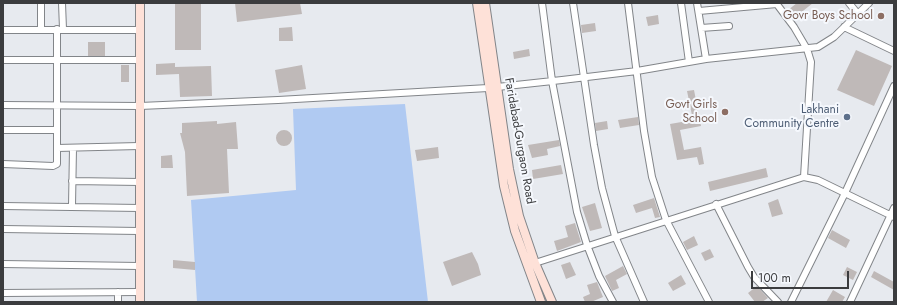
<!DOCTYPE html>
<html>
<head>
<meta charset="utf-8">
<style>
	body { margin:0 }
	#map { position:relative; width:897px; height:305px; overflow:hidden; background:#e7eaef; font-family:Jost,sans-serif }
	canvas { display:block }
	.frame { position:absolute; inset:0; border:4px solid #3b3c3e; pointer-events:none }
	.scale { position:absolute; left:751px; top:271px; width:98px; height:18px; box-sizing:border-box; border:2px solid #3b3c3e; border-top:0; padding-left:5px; font-size:12px; line-height:14px; white-space:nowrap; color:#3b3c3e; -webkit-text-stroke:3px #f5f8fd; paint-order:stroke }
</style>
</head>
<body>
<div id="map">
<canvas width="897" height="305"></canvas>
<div class="frame"></div>
<div class="scale">100 m</div>
</div>
<script>
const ctx = document.querySelector('canvas').getContext('2d');
ctx.lineJoin = 'round';
function fillPath(path, color) { ctx.fillStyle = color; ctx.fill(path, 'evenodd'); }
const toPath = rows => new Path2D(rows.map(r => 'M' + r).join(''));
function trace(path, color, width, dash) { ctx.strokeStyle = color; ctx.lineWidth = width; ctx.lineCap = dash ? 'butt' : 'round'; ctx.setLineDash(dash || []); ctx.stroke(path); }
function drawText(font, color, halo, rows, align = 'center') {
  ctx.font = font + ' Jost,sans-serif'; ctx.lineWidth = 4; ctx.setLineDash([]); ctx.textBaseline = 'middle'; ctx.strokeStyle = halo; ctx.fillStyle = color; for (const [text, x, y, turn = 0] of rows) {
    ctx.save(); ctx.translate(x, y); ctx.rotate((+turn || 0) * Math.PI / 180); ctx.textAlign = isNaN(turn) ? turn : align; if (halo) ctx.strokeText(text, 0, 0); ctx.fillText(text, 0, 0); ctx.restore();
  }
}
const green = toPath([
	[405,104,428,302,197,302,191,200,296,190,293,109]
]);
const building = toPath([
	[175,3,201,3,201,50,175,50],
	[235,3,300,3,302,14,237,22],
	[797,3,813,3,794,18,788,10],
	[658,15,659,24,648,26,646,17],
	[595,23,596,31,582,33,581,25],
	[292,27,293,41,279,41,279,28],
	[88,42,105,42,105,56,88,56],
	[529,49,530,56,514,59,513,52],
	[856,50,892,66,874,106,837,90],
	[175,63,175,67,211,66,212,96,180,97,179,74,156,75,156,64],
	[121,65,129,65,129,82,121,82],
	[302,65,306,89,279,93,275,70],
	[694,90,701,126,680,130,684,150,701,147,704,164,699,165,697,157,677,160,670,124,693,120,687,91],
	[638,117,639,125,620,128,618,120],
	[217,121,217,124,236,122,238,149,227,149,229,193,187,196,185,152,180,133,182,133,182,123],
	[607,121,608,129,596,131,595,123],
	'276 138a8 8 0 1 1 16 0a8 8 0 1 1-16 0Z',
	[559,140,560,146,547,149,548,155,532,158,528,145],
	[438,147,439,158,417,161,415,150],
	[172,155,173,168,161,168,161,156],
	[561,165,563,174,533,179,532,170],
	[766,168,768,177,710,191,708,182],
	[654,198,660,217,655,218,652,208,636,213,633,205],
	[778,199,783,214,772,217,768,203],
	[595,203,602,228,590,231,582,207],
	[575,223,581,242,557,251,554,241,568,237,565,226],
	[832,230,850,240,846,248,828,238],
	[694,236,698,245,687,250,683,242],
	[710,249,714,257,705,261,701,253],
	[472,252,478,264,481,275,452,286,443,262],
	[173,260,195,262,195,270,173,268],
	[570,262,576,275,566,279,561,265],
	[623,266,627,274,616,280,619,288,612,291,605,276],
	[847,267,857,272,853,280,843,275],
	[874,271,894,282,894,290,871,277],
	[681,275,686,284,673,291,668,283],
	[597,282,603,297,591,302,585,302,583,297,590,294,587,285],
	[757,286,768,298,762,302,755,302,748,293],
	[833,290,845,297,842,302,826,302]
]);
const street = toPath([
	[41,3,41,29],
	[62,3,63,29],
	[542,3,552,81,577,212,587,245,599,276,613,302],
	[573,3,594,145,602,188,615,236,644,302],
	[628,3,644,131,652,177,666,220,709,302],
	[681,3,689,62],
	[697,3,706,59],
	[776,3,794,27,807,49,811,62,804,177],
	[849,3,858,14],
	[699,11,777,4],
	[844,27,894,51],
	[701,28,729,26],
	[3,30,140,30],
	[3,60,140,60],
	[3,105,140,106,278,100,488,88,562,80,637,71,706,59,818,47,834,37,869,3],
	[3,130,57,130],
	[57,148,139,146],
	[3,164,53,166,57,164,57,29],
	[72,181,140,182],
	[716,204,748,267,754,277,778,302],
	[3,206,140,208],
	[72,206,73,148],
	[3,229,139,231],
	[535,263,804,177,818,180,894,217],
	[3,264,139,266],
	[3,293,139,292],
	[118,302,118,292],
	[791,302,845,193,894,86],
	[850,302,894,208]
]);
const secondary = toPath([
	[477,3,504,186,515,231,541,302],
	[485,3,509,169,519,216,535,263,552,302],
	[140,302,140,3]
]);
const markers = [
	[881,16,4,"#8d6e63"],
	[725,112,4,"#8d6e63"],
	[847,117,4,"#5c6f8a"]
];
const educationNames = [
	["Govr Boys School",873,16],
	["Govt Girls",717,105],
	["School",717,119]
];
const serviceNames = [
	["Lakhani",839,110],
	["Community Centre",839,124]
];
const streetNames = [
	["Faridabad-Gurgaon Road",519,141,80]
];
fillPath(green, '#b0caf2');
fillPath(building, '#bfb9b8');
trace(street, '#828589', 8);
trace(secondary, '#828589', 10);
trace(street, '#fff', 6);
trace(secondary, '#fee1d8', 8);
for (const [x, y, r, color] of markers) { const dot = new Path2D(); dot.arc(x, y, r, 0, 2 * Math.PI); ctx.fillStyle = color; ctx.fill(dot); trace(dot, '#f5f8fd', 1.5); }
drawText('12px', '#785e54', '#f5f8fd', educationNames, 'right');
drawText('12px', '#4e5e75', '#f5f8fd', serviceNames, 'right');
drawText('12px', '#3b3c3e', '#f5f8fd', streetNames);
</script>
</body>
</html>
